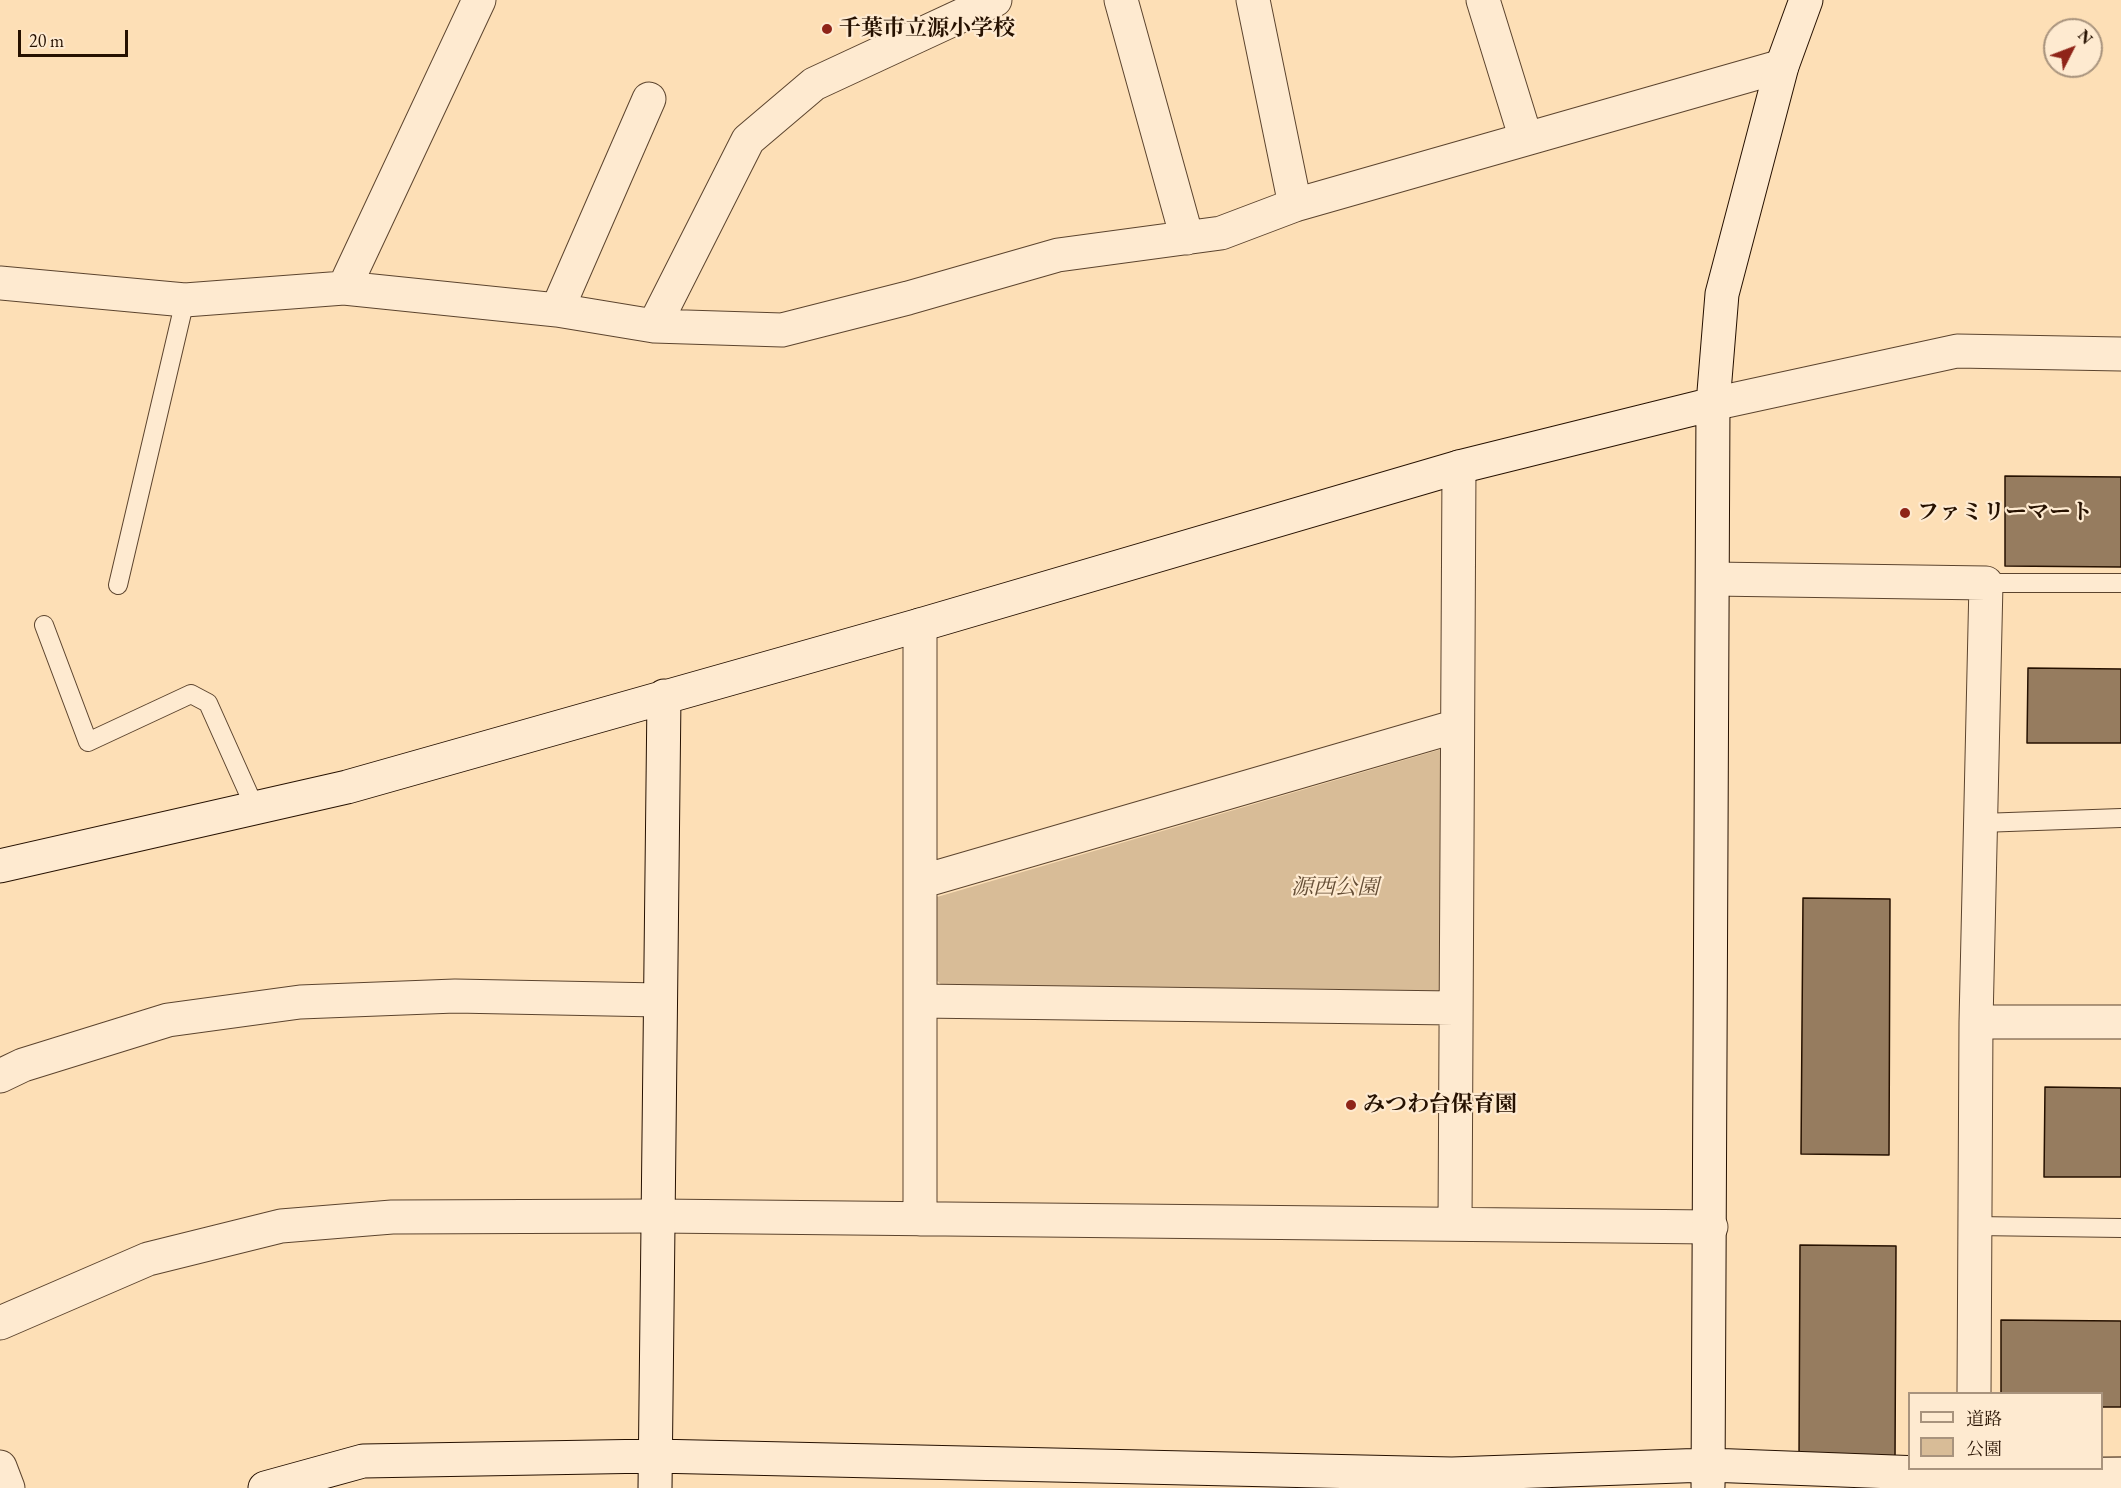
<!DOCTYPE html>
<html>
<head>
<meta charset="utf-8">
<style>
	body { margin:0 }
	#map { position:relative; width:2121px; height:1488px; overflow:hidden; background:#fddfb6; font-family:"EB Garamond","Noto Serif JP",serif }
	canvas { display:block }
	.legend { position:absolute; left:1908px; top:1392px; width:195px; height:78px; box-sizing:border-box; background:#feead0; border:2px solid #a8937d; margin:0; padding:8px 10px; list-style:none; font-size:18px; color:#261100 }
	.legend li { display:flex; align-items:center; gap:12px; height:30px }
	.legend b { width:30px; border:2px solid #a8937d }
	.north { position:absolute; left:2043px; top:18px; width:60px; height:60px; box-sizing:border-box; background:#feead0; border:2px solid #a8937d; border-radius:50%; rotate:48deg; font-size:16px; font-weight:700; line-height:24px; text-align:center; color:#261100 }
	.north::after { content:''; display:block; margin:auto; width:21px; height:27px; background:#8f2418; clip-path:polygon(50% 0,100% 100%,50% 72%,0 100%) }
	.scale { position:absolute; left:18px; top:30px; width:110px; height:27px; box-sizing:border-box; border:3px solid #261100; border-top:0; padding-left:8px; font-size:18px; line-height:21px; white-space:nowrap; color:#261100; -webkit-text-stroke:4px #feead0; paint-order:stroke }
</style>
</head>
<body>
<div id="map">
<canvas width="2121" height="1488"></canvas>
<ul class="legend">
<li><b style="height:8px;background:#feead0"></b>道路</li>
<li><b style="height:16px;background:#d8bc97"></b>公園</li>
</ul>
<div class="north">N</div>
<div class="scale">20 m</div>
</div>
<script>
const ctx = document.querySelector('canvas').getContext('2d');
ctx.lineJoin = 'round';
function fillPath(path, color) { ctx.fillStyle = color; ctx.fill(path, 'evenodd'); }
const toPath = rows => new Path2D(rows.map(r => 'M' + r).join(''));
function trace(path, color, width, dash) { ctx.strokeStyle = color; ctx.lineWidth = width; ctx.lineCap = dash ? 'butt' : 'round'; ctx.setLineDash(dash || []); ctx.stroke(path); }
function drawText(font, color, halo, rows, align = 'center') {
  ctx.font = font + ' "EB Garamond","Noto Serif JP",serif'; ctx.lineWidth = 4.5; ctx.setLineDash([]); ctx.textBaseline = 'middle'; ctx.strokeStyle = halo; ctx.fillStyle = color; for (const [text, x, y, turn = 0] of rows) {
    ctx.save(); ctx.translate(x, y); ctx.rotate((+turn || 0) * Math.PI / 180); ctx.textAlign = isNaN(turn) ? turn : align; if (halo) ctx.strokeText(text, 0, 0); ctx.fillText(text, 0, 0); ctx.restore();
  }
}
const green = toPath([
	[1442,749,1441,991,949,991,929,974,926,914,937,897]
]);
const building = toPath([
	[2005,476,2121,477,2121,567,2005,566,2005,476],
	[2028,668,2121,669,2121,743,2027,743,2028,668],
	[1803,898,1890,899,1889,1155,1801,1154,1803,898],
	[2045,1087,2121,1088,2121,1177,2044,1177,2045,1087],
	[1800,1245,1896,1246,1895,1460,1799,1459,1800,1245],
	[2001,1320,2121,1321,2121,1407,2102,1407,2102,1394,2001,1394,2001,1320]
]);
const lane = toPath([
	[1986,583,2121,583],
	[118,585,185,300],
	[44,625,88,742,191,694,208,703,255,808],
	[1981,823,2121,818],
	[1975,1226,2121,1228]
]);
const street = toPath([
	[1121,0,1187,238],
	[1253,0,1295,205],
	[1483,0,1526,139],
	[0,283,185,300,344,288,557,310,654,326,782,330,908,298,1058,255,1221,233,1295,205,1782,66],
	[344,288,479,0],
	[557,310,649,99],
	[654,326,748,140,814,84,995,0],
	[1713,404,1957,351,2121,354],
	[1713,579,1986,583,1976,1022,1974,1394],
	[920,882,1457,726],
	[920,1001,1454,1008],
	[1976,1022,2121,1022],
	[0,1076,23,1065,168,1020,300,1002,455,996,659,1000],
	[920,1219,920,625],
	[1455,1224,1459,467],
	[0,1323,148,1259,281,1226,392,1217,658,1216,1711,1227],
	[0,1467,8,1488]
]);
const secondary = toPath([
	[0,866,347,787,920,625,1459,467,1713,404],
	[1708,1486,1713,404,1722,294,1782,66,1806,0],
	[265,1488,363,1461,654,1456,1452,1474,1708,1465,1974,1475,2121,1474],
	[655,1488,664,696]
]);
const markers = [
	[827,29,6,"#8f2418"],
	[1905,513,6,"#8f2418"],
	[1351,1105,6,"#8f2418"]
];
const poiNames = [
	["千葉市立源小学校",839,29],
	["ファミリーマート",1917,513],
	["みつわ台保育園",1363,1105]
];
const parkNames = [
	["源西公園",1335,888]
];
fillPath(green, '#d8bc97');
fillPath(building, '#967c5f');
trace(building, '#261100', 1.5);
trace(lane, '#5c442e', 20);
trace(street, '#5c442e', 35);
trace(secondary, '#261100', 35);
trace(lane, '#feead0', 18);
trace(street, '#feead0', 33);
trace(secondary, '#feead0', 33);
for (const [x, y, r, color] of markers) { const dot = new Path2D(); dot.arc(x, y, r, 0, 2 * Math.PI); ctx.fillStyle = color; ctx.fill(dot); trace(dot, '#feead0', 2); }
drawText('bold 22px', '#261100', '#feead0', poiNames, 'left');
drawText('italic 22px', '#644d35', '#feead0', parkNames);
</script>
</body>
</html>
